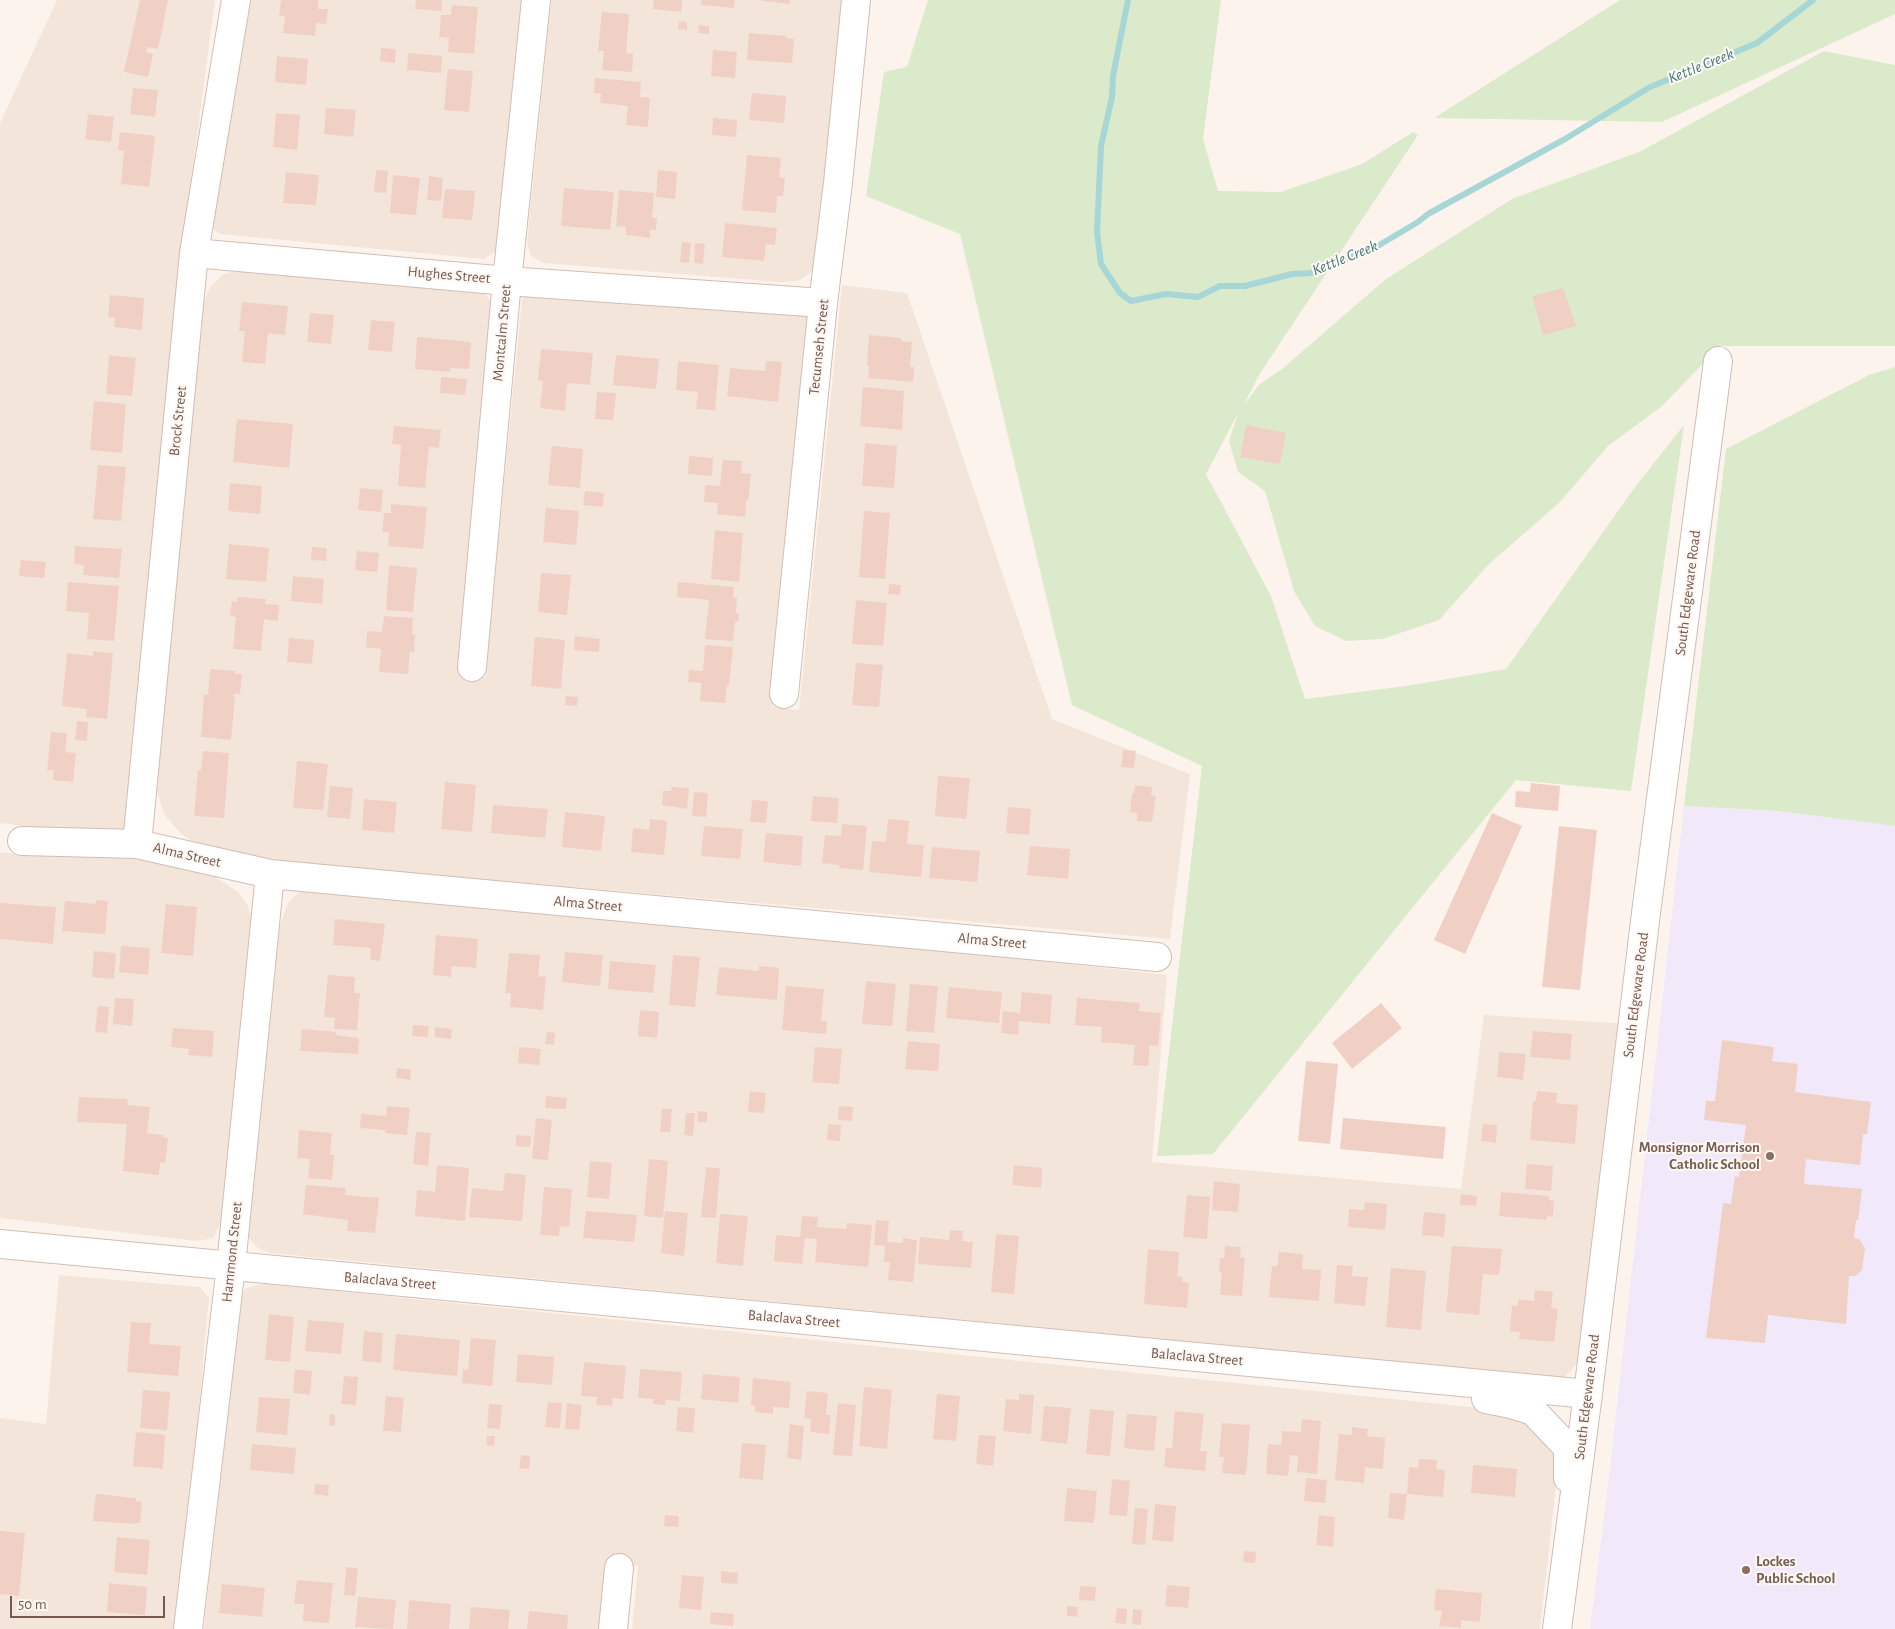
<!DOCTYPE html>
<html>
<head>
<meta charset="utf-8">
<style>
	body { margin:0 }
	#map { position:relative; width:1895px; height:1629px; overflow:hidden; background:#fcf4ec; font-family:"Alegreya Sans",sans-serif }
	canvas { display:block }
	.scale { position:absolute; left:10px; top:1596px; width:155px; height:22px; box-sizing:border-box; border:2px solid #77584f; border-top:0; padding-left:6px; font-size:15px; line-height:18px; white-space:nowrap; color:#77584f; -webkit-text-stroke:4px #fef8f3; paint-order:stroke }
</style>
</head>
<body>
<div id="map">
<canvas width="1895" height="1629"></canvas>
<div class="scale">50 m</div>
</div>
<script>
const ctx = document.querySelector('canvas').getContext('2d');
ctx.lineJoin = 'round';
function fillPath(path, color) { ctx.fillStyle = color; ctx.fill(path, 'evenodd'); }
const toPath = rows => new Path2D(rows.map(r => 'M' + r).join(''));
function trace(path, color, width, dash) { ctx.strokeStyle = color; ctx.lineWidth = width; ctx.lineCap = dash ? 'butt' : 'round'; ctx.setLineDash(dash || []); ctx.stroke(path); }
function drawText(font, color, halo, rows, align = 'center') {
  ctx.font = font + ' "Alegreya Sans",sans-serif'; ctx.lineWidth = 4; ctx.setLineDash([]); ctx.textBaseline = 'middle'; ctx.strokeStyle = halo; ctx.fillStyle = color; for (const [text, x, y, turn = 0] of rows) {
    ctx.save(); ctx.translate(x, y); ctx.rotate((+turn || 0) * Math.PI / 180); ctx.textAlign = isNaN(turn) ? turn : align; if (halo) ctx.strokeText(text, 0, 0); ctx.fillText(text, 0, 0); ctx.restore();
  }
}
const residential = toPath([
	[57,0,215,0,182,250,125,831,109,834,31,827,0,823,0,123],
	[235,0,532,0,498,250,484,259,220,234,209,226],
	[551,0,849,0,823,260,813,271,798,281,780,282,544,263,531,256,527,243],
	[249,268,482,291,499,310,463,675,485,677,522,300,534,284,799,304,809,316,815,333,772,707,799,710,842,285,907,293,1052,719,1190,774,1170,939,240,858,205,849,181,834,164,814,156,788,203,304,210,287,224,274],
	[0,852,28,856,130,858,180,864,214,876,239,893,247,904,251,915,254,927,222,1220,214,1237,205,1240,196,1241,0,1218],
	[333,883,1167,975,1152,1162,1461,1189,1484,1015,1629,1024,1591,1348,1564,1378,270,1253,259,1249,248,1237,247,1231,278,931,288,903,302,889],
	[59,1275,200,1287,209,1298,179,1629,0,1629,0,1418,46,1424],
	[268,1284,1500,1410,1519,1415,1554,1449,1558,1468,1540,1629,632,1629,638,1566,612,1563,606,1629,204,1629,237,1309,240,1298,245,1289,256,1285]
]);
const education = toPath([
	[1684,806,1778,811,1895,826,1895,1629,1590,1629,1608,1485]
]);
const green = toPath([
	[928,0,1221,0,1203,139,1218,191,1281,192,1362,164,1413,132,1418,135,1259,375,1243,406,1260,384,1282,369,1386,279,1512,199,1641,151,1824,51,1895,65,1895,346,1720,346,1662,406,1608,446,1559,503,1489,564,1439,620,1382,639,1346,641,1315,626,1294,591,1265,491,1238,472,1229,441,1238,413,1206,474,1271,596,1305,699,1406,686,1506,669,1635,487,1684,425,1631,791,1516,780,1213,1154,1157,1156,1202,766,1072,705,960,234,866,196,884,72,907,67],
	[1620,0,1895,0,1895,14,1662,122,1434,118],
	[1895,367,1895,826,1778,811,1684,806,1726,449,1869,375]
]);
const stream = toPath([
	[1128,0,1113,76,1112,97,1101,146,1097,232,1101,264,1120,293,1131,301,1166,294,1198,297,1220,286,1245,286,1292,274,1311,273,1376,247,1418,222,1428,214,1565,139,1650,87,1757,43,1813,0]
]);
const building = toPath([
	[140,0,168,0,158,49,147,47,146,52,153,54,148,77,124,72],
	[281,0,318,0,318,9,328,9,326,24,316,23,315,36,283,33,285,16,279,16],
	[416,0,442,0,441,11,415,9],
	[654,0,682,0,681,12,653,9],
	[701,0,735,0,734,8,701,5],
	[762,0,790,0,790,4,762,1],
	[452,5,478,7,474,54,448,52,449,38,439,37,441,15,451,15],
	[602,12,629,14,626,53,633,54,632,72,602,70,604,51,598,51],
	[679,21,687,22,687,30,678,29],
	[699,25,709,26,709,34,698,33],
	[749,33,786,36,786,38,794,39,792,63,747,60],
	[381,48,396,49,395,63,380,61],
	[713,50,737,52,735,78,711,76],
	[408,53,442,56,441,73,407,70],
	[277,56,308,59,306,85,275,82],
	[448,69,473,71,469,112,444,110],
	[595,78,641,82,640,97,650,98,648,127,626,125,628,106,600,103,601,93,594,93],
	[133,88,158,90,155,117,130,114],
	[752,93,786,96,784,123,749,120],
	[326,108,356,110,353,137,324,134],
	[276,113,300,115,297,150,273,147],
	[88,114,114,117,111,142,85,139],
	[713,118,737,120,736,137,712,135],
	[120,132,155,136,149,187,121,184,124,151,118,150],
	[747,155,781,158,779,177,785,178,783,196,777,196,776,213,742,210],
	[376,170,388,171,386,193,374,192],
	[658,170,677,172,675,199,656,197],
	[286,172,319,175,316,205,283,203],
	[393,175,420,178,416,215,390,213],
	[429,176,443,178,441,201,427,200],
	[564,188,614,192,610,230,561,226],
	[445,189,475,191,472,220,442,218],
	[619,190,654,193,652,217,657,218,656,230,650,230,650,238,626,235,626,227,616,226],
	[725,223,777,228,775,245,766,244,764,261,722,257],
	[682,242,691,243,689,263,680,262],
	[695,243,705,244,703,264,694,263],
	[1563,288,1576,326,1543,335,1532,296],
	[110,295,144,298,142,330,114,327,115,318,108,317],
	[242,302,288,306,285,335,268,333,265,364,242,362,245,331,239,331],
	[310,313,334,315,331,344,307,342],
	[371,320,395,322,392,352,368,350],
	[869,335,901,338,901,341,912,342,910,367,914,367,913,382,868,378,869,366,867,365],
	[417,337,471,342,469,369,450,368,450,372,415,369],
	[541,349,593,353,590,385,567,383,565,411,540,408,543,381,538,380],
	[109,355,136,358,132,396,106,394],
	[616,355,659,359,656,389,613,385],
	[678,361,719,365,715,410,696,409,698,392,676,390],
	[766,361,782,362,778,402,727,396,730,368,765,371],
	[441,377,467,379,465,395,440,393],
	[863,387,904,391,902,430,860,426],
	[597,392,616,393,613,420,595,419],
	[94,401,126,404,122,453,90,450],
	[237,419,293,424,289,468,233,462],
	[1246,425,1286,433,1280,464,1240,457],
	[394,426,441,430,439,448,429,447,425,488,398,486,401,445,392,444],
	[865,443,897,446,894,488,862,486],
	[552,446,583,449,580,488,548,485],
	[689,456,713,458,712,476,688,474],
	[723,460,742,461,741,473,751,474,748,501,746,501,745,517,717,514,718,503,704,502,705,485,720,486],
	[98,465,126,467,121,521,93,519],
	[230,483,262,486,260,514,228,511],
	[360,488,383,490,381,512,358,510],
	[585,491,604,493,603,507,583,505],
	[391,504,427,507,423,549,388,546,389,532,382,532,384,513,391,513],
	[546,508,579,511,576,545,543,542],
	[864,511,890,513,885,579,859,577],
	[715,530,743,533,739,582,711,579],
	[229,544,269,548,266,582,226,579],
	[75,546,122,549,119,578,83,575,84,565,74,564],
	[312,547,327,548,326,561,311,560],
	[357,551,379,553,377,572,355,570],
	[21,560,46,562,44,578,19,576],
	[389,565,417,568,413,612,386,610],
	[541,573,571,575,567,615,538,612],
	[293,576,324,579,322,604,291,601],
	[68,582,119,586,114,641,87,639,89,613,66,611],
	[678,582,734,587,733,598,737,598,736,613,739,614,738,622,735,622,733,641,705,639,709,600,677,597],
	[889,584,901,585,900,595,888,594],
	[237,597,266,599,265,604,279,605,278,621,264,619,261,651,233,649,236,617,230,616,232,601,237,602],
	[856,600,887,603,883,646,852,644],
	[384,616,413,618,412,634,415,635,414,652,410,651,408,674,379,672,381,649,366,647,367,631,382,632],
	[575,636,600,639,599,652,574,650],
	[535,637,565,640,561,689,531,686],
	[289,638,314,640,312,664,287,662],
	[705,645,733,647,729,685,727,685,725,703,700,701,701,683,688,682,689,670,703,671],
	[93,651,113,653,107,719,86,717,87,709,62,706,67,653,93,656],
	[856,663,883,665,879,707,852,705],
	[210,669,235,671,235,674,242,674,240,694,233,694,233,697,235,697,231,740,201,737,204,694,208,695],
	[566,696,578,697,577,706,565,705],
	[77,721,88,722,87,741,75,740],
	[51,732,67,733,65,752,76,753,73,782,53,780,54,770,47,770],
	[1123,750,1136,751,1134,768,1121,767],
	[203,751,229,753,224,818,194,816,198,770,201,770],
	[297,761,328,764,323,810,293,808],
	[938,776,970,778,966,819,935,816],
	[445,782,476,785,472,832,441,829],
	[1531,783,1560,786,1558,811,1515,807,1516,791,1530,792],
	[1135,785,1152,787,1151,795,1156,796,1152,822,1137,821,1137,813,1130,812,1132,793,1134,794],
	[330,786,353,788,350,819,327,817],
	[672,787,689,788,687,809,662,805,663,791,671,791],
	[694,792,708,793,706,817,692,816],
	[813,796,839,798,837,823,811,821],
	[364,799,397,802,394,833,362,830],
	[752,800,768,801,766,823,750,822],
	[493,805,548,809,545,838,491,833],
	[1008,807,1031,809,1029,835,1006,833],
	[565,812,605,816,601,851,562,847],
	[1492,813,1522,826,1465,954,1434,940],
	[650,819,667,821,664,855,631,852,633,828,649,830],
	[888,819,909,821,907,844,924,845,921,877,869,872,872,841,886,842],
	[842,824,867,826,863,870,839,868,839,865,822,863,825,835,841,836],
	[704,826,743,829,740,859,701,856],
	[1559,826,1597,830,1580,990,1542,987],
	[766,833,803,836,801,866,763,862],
	[1030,846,1070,849,1068,879,1027,875],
	[932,847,980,851,977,882,929,878],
	[96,900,108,901,105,934,62,931,65,901,96,904],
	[0,903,56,907,53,944,0,939],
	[166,904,197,907,193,956,161,953],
	[335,919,385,924,380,961,370,960,371,948,333,945],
	[436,935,478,939,476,968,452,966,451,977,433,975],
	[121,946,150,948,148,975,119,972],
	[94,951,116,953,114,979,92,977],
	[565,952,603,955,600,986,562,982],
	[509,953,540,955,538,976,546,977,543,1010,510,1007,511,993,505,993],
	[673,955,700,957,695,1007,669,1005],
	[610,961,656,965,653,993,608,989],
	[759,966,779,968,777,1000,716,995,719,967,759,971],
	[328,975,355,977,354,993,360,993,357,1030,334,1029,335,1018,324,1017],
	[866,981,896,984,892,1026,862,1024],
	[910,984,938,986,934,1033,906,1031],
	[786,986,824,989,821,1021,827,1021,826,1034,782,1030],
	[949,987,1002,992,999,1023,946,1018],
	[1022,992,1052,995,1050,1024,1019,1021,1018,1035,1001,1033,1003,1011,1020,1013],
	[115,998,134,999,132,1026,113,1024],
	[1077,998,1140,1003,1139,1011,1161,1013,1158,1046,1150,1045,1148,1066,1133,1065,1135,1045,1101,1042,1102,1027,1075,1025],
	[1381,1003,1402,1028,1352,1069,1332,1043],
	[98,1006,109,1007,107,1033,95,1032],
	[640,1010,659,1012,657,1038,638,1036],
	[413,1025,429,1026,428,1037,412,1036],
	[435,1027,452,1029,451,1039,435,1037],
	[173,1028,214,1031,212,1057,188,1055,189,1049,171,1047],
	[302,1029,336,1032,336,1035,359,1038,358,1054,300,1051],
	[1533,1031,1572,1034,1570,1060,1530,1057],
	[547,1032,555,1033,554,1045,545,1044],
	[1722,1040,1774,1047,1772,1061,1798,1064,1795,1092,1871,1102,1867,1134,1863,1134,1860,1165,1806,1159,1804,1184,1862,1189,1858,1220,1856,1220,1854,1238,1859,1239,1865,1248,1862,1270,1855,1276,1849,1276,1846,1324,1768,1315,1765,1343,1706,1338,1723,1203,1731,1204,1735,1176,1739,1177,1746,1125,1704,1120,1706,1101,1715,1101],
	[908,1041,940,1044,938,1071,905,1069],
	[519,1047,541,1049,539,1065,518,1063],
	[815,1047,842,1049,839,1084,812,1082],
	[1499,1052,1526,1054,1523,1080,1497,1077],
	[1306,1061,1338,1064,1330,1144,1298,1141],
	[397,1068,411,1070,410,1080,396,1078],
	[750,1091,766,1093,764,1113,748,1112],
	[1537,1091,1557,1093,1556,1103,1578,1105,1575,1144,1530,1140,1533,1101,1536,1101],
	[546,1096,567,1098,566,1109,545,1108],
	[79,1097,128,1099,127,1105,150,1107,147,1133,163,1135,163,1137,168,1138,165,1163,160,1162,159,1175,123,1171,127,1124,77,1122],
	[387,1106,410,1108,407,1135,385,1133,385,1130,360,1128,361,1114,386,1116],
	[839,1106,853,1107,852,1121,838,1120],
	[662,1109,672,1109,670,1132,660,1132],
	[698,1111,707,1112,707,1122,697,1122],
	[686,1113,695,1113,693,1136,684,1135],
	[536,1118,552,1120,548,1160,532,1159],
	[1343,1118,1446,1127,1443,1159,1340,1149],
	[828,1124,841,1125,840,1141,827,1140],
	[1483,1124,1497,1125,1496,1143,1481,1141],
	[299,1130,332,1133,330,1155,334,1155,332,1180,308,1178,310,1159,297,1158],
	[416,1132,431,1133,428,1166,413,1164],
	[516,1135,531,1136,530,1147,516,1146],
	[649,1159,668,1161,663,1218,644,1216],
	[590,1161,612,1163,609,1199,587,1197],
	[1527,1164,1553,1166,1551,1191,1525,1189],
	[437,1165,469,1168,465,1221,415,1216,417,1190,435,1192],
	[1014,1165,1042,1168,1041,1188,1012,1185],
	[706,1167,720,1168,716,1218,701,1217],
	[505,1173,526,1175,522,1221,469,1217,472,1188,503,1191],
	[1214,1181,1240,1184,1238,1212,1212,1210],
	[306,1185,346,1188,345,1195,379,1198,375,1233,347,1231,348,1220,303,1214],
	[544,1187,572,1189,569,1227,560,1226,559,1236,540,1235],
	[1501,1192,1549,1196,1549,1200,1554,1201,1553,1217,1547,1216,1547,1220,1499,1216],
	[1461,1194,1477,1196,1476,1206,1460,1205],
	[1187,1195,1210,1197,1207,1239,1183,1237],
	[1365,1202,1387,1204,1385,1230,1348,1227,1349,1209,1364,1210],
	[586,1211,637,1215,634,1242,583,1238],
	[665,1211,688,1213,684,1256,661,1253],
	[1424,1212,1446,1214,1444,1237,1422,1235],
	[720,1214,748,1216,743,1266,716,1263],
	[802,1216,818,1217,817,1227,846,1229,847,1223,872,1225,868,1267,815,1262,817,1239,805,1238,802,1264,774,1261,776,1235,800,1237],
	[876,1220,889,1221,887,1242,903,1243,903,1238,917,1240,913,1282,888,1280,890,1262,884,1262,885,1246,874,1245],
	[950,1230,963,1231,962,1241,973,1242,971,1268,918,1264,920,1237,949,1240],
	[996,1234,1019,1236,1014,1294,991,1292],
	[1225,1246,1241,1247,1240,1257,1245,1258,1242,1296,1220,1295,1222,1272,1219,1271,1220,1258,1224,1258],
	[1452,1246,1502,1249,1499,1275,1483,1274,1479,1315,1446,1312],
	[1148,1249,1179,1252,1177,1276,1183,1277,1182,1282,1189,1283,1187,1308,1144,1304],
	[1279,1252,1303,1254,1302,1269,1321,1270,1319,1301,1269,1297,1272,1266,1277,1266],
	[1337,1265,1353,1266,1352,1276,1368,1277,1365,1306,1334,1303],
	[1391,1268,1426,1271,1421,1330,1386,1327],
	[1535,1290,1553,1292,1551,1308,1558,1309,1554,1342,1519,1339,1520,1332,1510,1331,1512,1305,1518,1306,1518,1299,1534,1301],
	[269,1314,294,1317,290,1362,265,1360],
	[308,1320,344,1323,341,1354,305,1351],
	[131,1322,151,1323,149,1344,181,1346,178,1376,127,1372],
	[364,1331,383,1333,381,1363,362,1361],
	[396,1334,460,1340,457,1376,393,1370],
	[471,1338,496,1340,492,1386,462,1383,463,1369,468,1370],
	[518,1354,554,1357,552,1385,516,1382],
	[584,1362,626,1366,623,1399,613,1398,612,1406,596,1405,597,1397,581,1396],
	[295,1369,312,1371,310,1395,293,1393],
	[640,1369,682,1372,680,1401,665,1400,665,1405,653,1404,653,1399,638,1398],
	[703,1374,740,1377,738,1403,701,1399],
	[344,1376,358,1377,356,1405,341,1404],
	[753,1378,791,1382,789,1408,773,1407,773,1414,755,1412,755,1406,751,1405],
	[864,1387,892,1390,887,1449,859,1446],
	[143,1390,170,1392,167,1430,140,1428],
	[807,1391,828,1393,826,1415,831,1415,829,1434,810,1432,811,1419,804,1418],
	[937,1394,960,1396,956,1441,933,1439],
	[1019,1394,1034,1395,1031,1434,1003,1431,1006,1399,1019,1400],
	[386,1396,404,1398,401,1432,383,1431],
	[259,1397,290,1399,287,1435,256,1432],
	[548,1402,562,1403,560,1428,545,1427],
	[567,1403,582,1405,579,1430,565,1429],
	[838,1403,856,1405,852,1456,833,1455],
	[489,1404,502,1405,500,1429,487,1428],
	[1044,1406,1071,1408,1067,1444,1041,1441],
	[678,1407,695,1408,693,1433,676,1431],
	[1090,1409,1114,1411,1110,1456,1086,1454],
	[1175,1411,1204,1414,1200,1451,1207,1451,1205,1471,1164,1467,1166,1448,1172,1448],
	[330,1414,335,1415,335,1426,329,1425],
	[1127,1414,1157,1416,1154,1451,1124,1448],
	[1302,1419,1321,1421,1317,1474,1297,1472,1298,1456,1290,1455,1288,1476,1266,1474,1268,1444,1281,1445,1282,1431,1301,1432],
	[1222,1423,1250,1425,1246,1475,1222,1473,1224,1457,1219,1457],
	[790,1424,804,1426,801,1460,787,1458],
	[1352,1427,1368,1429,1367,1436,1385,1438,1383,1469,1365,1467,1364,1483,1335,1480,1339,1434,1352,1435],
	[136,1432,165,1435,163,1469,133,1466],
	[979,1435,996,1436,993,1466,976,1464],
	[487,1436,495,1436,494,1446,487,1445],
	[742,1443,766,1445,763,1480,739,1478],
	[252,1444,296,1448,294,1474,250,1470],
	[521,1455,530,1456,529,1469,519,1468],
	[1419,1459,1437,1460,1436,1469,1445,1470,1443,1497,1407,1494,1409,1467,1418,1468],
	[1473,1465,1517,1469,1515,1497,1471,1493],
	[1306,1478,1327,1480,1325,1503,1304,1501],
	[1112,1479,1130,1481,1127,1516,1109,1515],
	[315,1484,329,1485,328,1496,314,1494],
	[1067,1488,1097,1491,1094,1523,1064,1521],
	[1390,1493,1407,1494,1404,1520,1388,1518],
	[96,1494,136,1498,136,1501,142,1502,140,1523,134,1523,133,1524,93,1521],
	[1155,1504,1176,1506,1173,1542,1152,1540],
	[1135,1508,1148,1509,1145,1545,1132,1544],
	[665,1515,679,1516,678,1527,664,1526],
	[1319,1515,1335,1517,1333,1547,1316,1545],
	[0,1531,25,1533,19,1596,0,1594],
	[117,1537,150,1540,147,1575,114,1572],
	[1244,1551,1256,1552,1255,1563,1243,1562],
	[346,1567,358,1568,355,1596,344,1595],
	[721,1571,738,1573,737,1584,721,1583],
	[682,1575,704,1577,701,1610,679,1608],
	[297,1580,333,1583,329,1623,303,1621,304,1604,294,1604],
	[109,1583,147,1587,145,1615,107,1612],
	[222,1584,265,1588,262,1617,219,1613],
	[1167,1585,1190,1587,1188,1608,1165,1606],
	[1080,1586,1096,1587,1095,1601,1079,1600],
	[1436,1589,1482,1593,1480,1622,1461,1620,1461,1628,1439,1626,1442,1611,1434,1610],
	[358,1597,396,1600,393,1629,355,1627],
	[409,1600,451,1604,449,1629,407,1629],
	[1067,1606,1078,1607,1077,1617,1067,1616],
	[471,1607,510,1610,508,1629,469,1629],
	[1117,1608,1127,1609,1126,1624,1115,1623],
	[1133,1609,1142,1610,1141,1625,1132,1624],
	[529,1611,568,1615,567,1629,527,1629],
	[711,1612,734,1614,733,1626,710,1624]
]);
const minor = toPath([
	[194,253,507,281,823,303],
	[472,667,507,281,536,0],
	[784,694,823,303,838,183,856,0],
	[22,841,137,844,270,874,1157,957],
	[137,844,194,253,236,0],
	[0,1244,1588,1394],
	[1486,1399,1511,1404,1533,1411,1568,1448,1568,1478],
	[188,1629,231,1266,270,874],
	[613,1629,619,1568],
	[1557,1629,1588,1394,1646,913,1718,361]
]);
const markers = [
	[1770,1156,5,"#8d6e63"],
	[1746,1570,5,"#8d6e63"]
];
const streetNames = [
	["Hughes Street",449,275,5],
	["Montcalm Street",502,333,-85],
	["Tecumseh Street",819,347,-84],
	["Brock Street",178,421,-84],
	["South Edgeware Road",1688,593,-83],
	["Alma Street",187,855,13],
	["Alma Street",588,904,5],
	["Alma Street",992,941,5],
	["South Edgeware Road",1636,995,-83],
	["Hammond Street",232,1252,-84],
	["Balaclava Street",390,1281,5],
	["Balaclava Street",794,1319,5],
	["Balaclava Street",1197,1357,5],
	["South Edgeware Road",1587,1397,-83]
];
const educationNames = [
	["Monsignor Morrison",1760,1147],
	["Catholic School",1760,1164],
	["Lockes",1756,1561,"left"],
	["Public School",1756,1578,"left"]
];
const waterNames = [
	["Kettle Creek",1701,66,-22],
	["Kettle Creek",1345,258,-22]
];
fillPath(residential, '#f4e5db');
fillPath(education, '#f1e8f9');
fillPath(green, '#dbeaca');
trace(stream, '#a7d6d7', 6);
fillPath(building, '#f0d0c5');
trace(minor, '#d1bdb4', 30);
trace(minor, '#fff', 28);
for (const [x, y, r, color] of markers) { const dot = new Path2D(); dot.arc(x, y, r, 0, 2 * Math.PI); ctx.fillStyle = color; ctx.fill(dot); trace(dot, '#fef8f3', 2); }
drawText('15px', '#77584f', '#fef8f3', streetNames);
drawText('bold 15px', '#785e54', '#fef8f3', educationNames, 'right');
drawText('italic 16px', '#42797b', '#fef8f3', waterNames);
</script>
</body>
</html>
